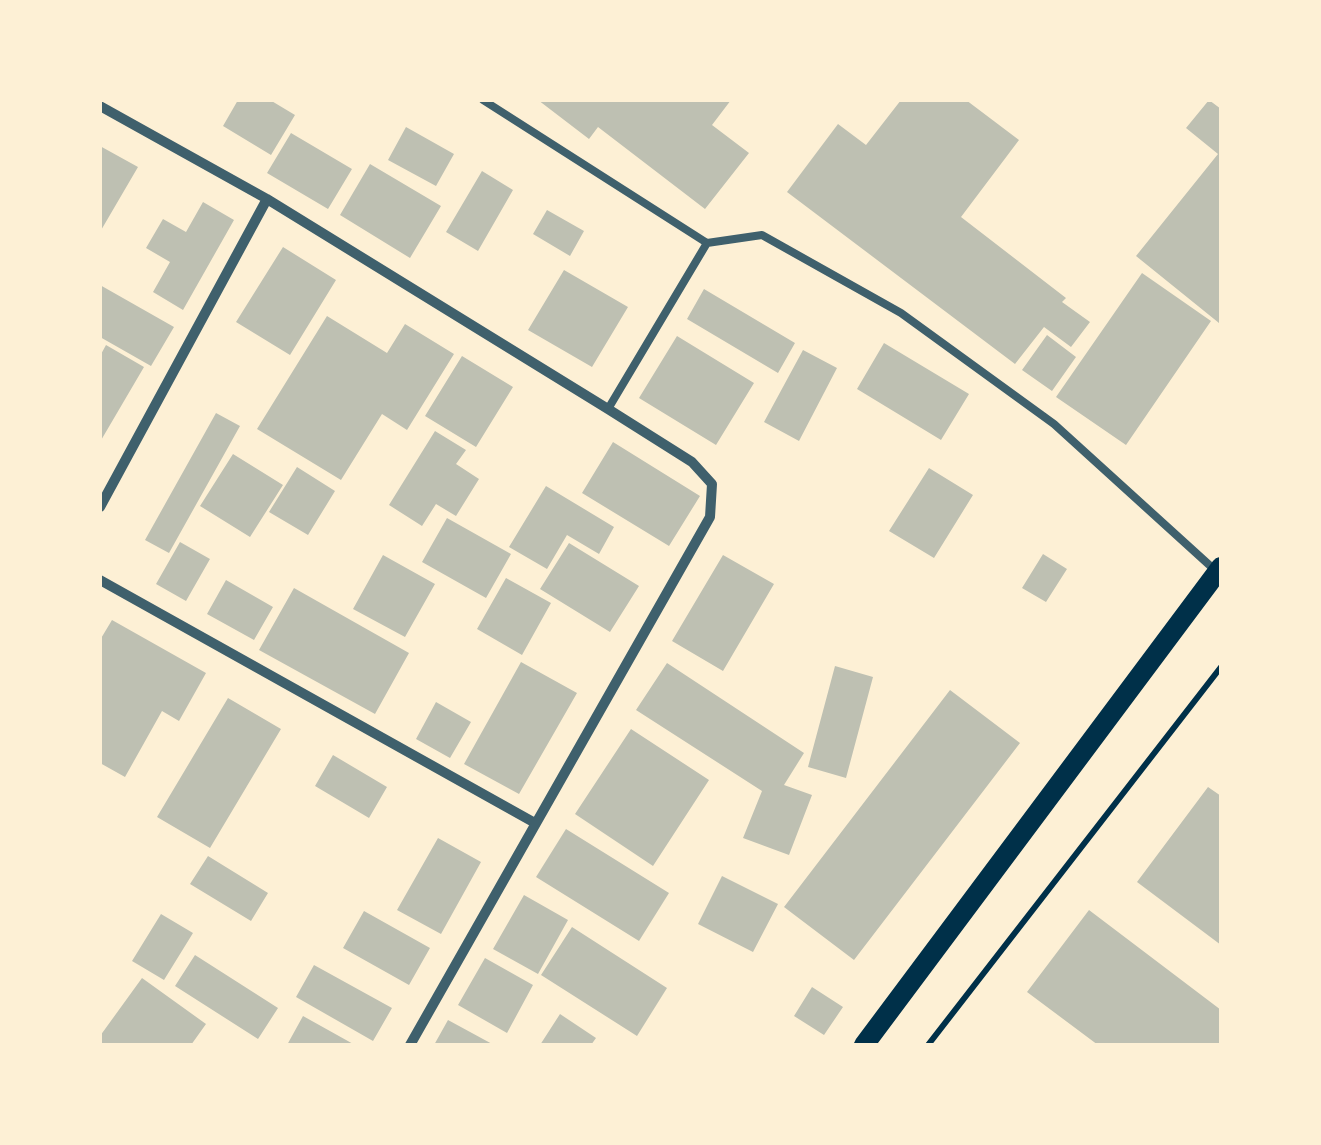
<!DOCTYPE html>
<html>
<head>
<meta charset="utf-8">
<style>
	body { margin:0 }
	#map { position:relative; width:1321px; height:1145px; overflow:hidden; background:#fdf0d5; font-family:Arial,sans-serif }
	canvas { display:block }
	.frame { position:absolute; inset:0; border:102px solid #fdf0d5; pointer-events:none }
</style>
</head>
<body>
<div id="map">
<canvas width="1321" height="1145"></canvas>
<div class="frame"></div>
</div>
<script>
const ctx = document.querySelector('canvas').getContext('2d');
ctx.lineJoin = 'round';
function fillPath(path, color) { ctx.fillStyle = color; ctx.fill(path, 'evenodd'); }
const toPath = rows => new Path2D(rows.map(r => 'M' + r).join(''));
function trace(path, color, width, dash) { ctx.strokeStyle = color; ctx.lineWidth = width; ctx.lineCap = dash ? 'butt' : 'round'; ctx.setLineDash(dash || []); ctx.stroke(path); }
const building = toPath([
	[238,100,270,100,295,115,271,155,223,126],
	[538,100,731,100,712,125,749,153,705,209,598,127,589,139],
	[901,100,966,100,1019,140,961,217,1066,298,1062,302,1090,322,1071,347,1044,327,1015,364,787,192,838,124,866,145],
	[1209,100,1221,109,1219,323,1136,256,1218,154,1186,128],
	[406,127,454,154,436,186,388,160],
	[291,133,352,169,328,209,267,173],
	[100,146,138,167,100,232],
	[370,164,441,206,410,258,340,215],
	[482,171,513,190,478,251,446,232],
	[203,202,234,220,183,310,153,292,170,262,146,248,163,219,186,232],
	[547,210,584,231,570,256,533,234],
	[283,247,336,280,290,355,236,322],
	[564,270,628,307,592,367,528,330],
	[1142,273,1211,321,1126,445,1056,397],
	[100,285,174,327,151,366,100,337],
	[704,289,795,343,778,373,687,319],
	[327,316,387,353,405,324,454,354,407,430,382,414,341,480,257,429],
	[1047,335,1076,357,1052,391,1022,370],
	[677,336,754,383,716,445,639,398],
	[884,343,969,394,941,440,857,389],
	[106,345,144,367,100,442,100,356],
	[803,350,837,368,799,441,764,422],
	[462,356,513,387,476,447,425,416],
	[216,413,240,426,169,553,145,540],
	[435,431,466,450,456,464,479,479,456,516,436,504,422,526,389,505],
	[613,442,700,496,669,546,582,493],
	[233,454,283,485,250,537,200,506],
	[297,467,335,491,308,535,269,512],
	[929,468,973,495,934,558,889,531],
	[546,486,614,527,599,554,567,535,547,569,509,547],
	[447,518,511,554,486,598,422,562],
	[180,542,210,559,186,601,156,584],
	[569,543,639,586,610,632,540,589],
	[1043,554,1067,569,1046,602,1022,588],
	[383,555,435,584,405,637,353,609],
	[723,555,774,584,723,671,672,641],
	[506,578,551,603,522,655,477,629],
	[226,580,273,607,254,640,207,614],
	[294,588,409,653,375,714,259,650],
	[112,620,206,673,179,721,162,711,125,777,100,763,100,640],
	[521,662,577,693,519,794,464,764],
	[667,663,804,753,784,785,812,795,789,855,743,838,762,791,636,710],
	[835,666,873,677,846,778,808,767],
	[950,690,1020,743,854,960,784,907],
	[228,698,281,729,210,848,157,817],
	[436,702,471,722,450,758,416,739],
	[631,729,709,780,653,866,575,814],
	[333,755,387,787,369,818,315,786],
	[1208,787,1221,796,1221,945,1137,882],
	[566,829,669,893,639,941,536,877],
	[438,838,481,862,441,934,397,910],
	[208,856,268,893,251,921,190,884],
	[722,876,778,904,753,952,698,924],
	[524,895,568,920,538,974,493,949],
	[1089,910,1221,1010,1221,1045,1098,1045,1027,992],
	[364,911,430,948,409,985,343,948],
	[161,914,193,933,164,980,132,961],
	[572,927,667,988,637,1036,541,975],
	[195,955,278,1008,258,1039,175,986],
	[485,958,533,985,507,1033,458,1005],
	[314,965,392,1008,373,1041,296,997],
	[142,978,206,1024,191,1045,100,1045,100,1036],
	[812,987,843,1007,824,1035,794,1016],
	[560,1014,596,1038,591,1045,540,1045],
	[303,1016,355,1045,287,1045],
	[448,1020,494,1045,434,1045]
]);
const path = toPath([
	[928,1045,1221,667]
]);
const service = toPath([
	[483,100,707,243,762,235,901,313,1054,424,1217,572],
	[608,409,707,243]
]);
const minor = toPath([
	[100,106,267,199,608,409,692,462,712,484,710,517,410,1045],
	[100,507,267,199],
	[100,580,535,823]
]);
const secondary = toPath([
	[864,1045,1221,567]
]);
fillPath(building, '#bec0b2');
trace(path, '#003049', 6);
trace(service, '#3f606c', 8);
trace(minor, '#3f606c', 10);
trace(secondary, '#003049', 20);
</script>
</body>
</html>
